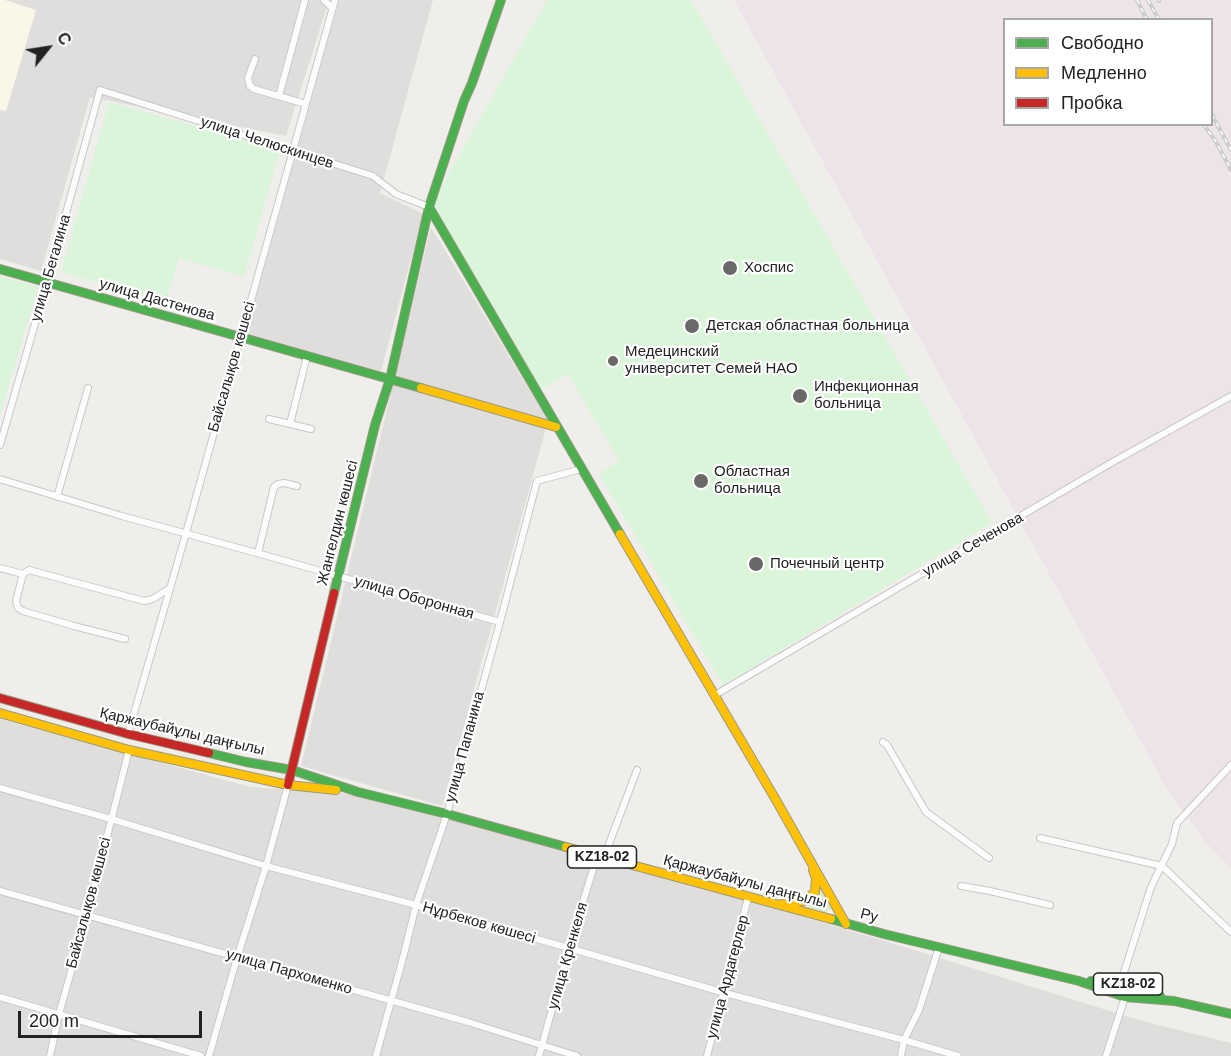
<!DOCTYPE html>
<html>
<head>
<meta charset="utf-8">
<style>
	body { margin:0 }
	#map { position:relative; width:1231px; height:1056px; overflow:hidden; background:#f0eeeb; font-family:Arial,sans-serif }
	canvas { display:block }
	.legend { position:absolute; left:1003px; top:18px; width:210px; height:108px; box-sizing:border-box; background:#fff; border:2px solid #a7a7a7; margin:0; padding:8px 10px; list-style:none; font-size:18px; color:#222 }
	.legend li { display:flex; align-items:center; gap:12px; height:30px }
	.legend b { width:30px; border:2px solid #a7a7a7 }
	.north { position:absolute; left:18px; top:18px; width:60px; height:60px; -webkit-text-stroke:4px #fff; paint-order:stroke; rotate:60deg; font-size:16px; font-weight:700; line-height:24px; text-align:center; color:#222 }
	.north::after { content:''; display:block; margin:auto; width:21px; height:27px; background:#222; clip-path:polygon(50% 0,100% 100%,50% 72%,0 100%) }
	.scale { position:absolute; left:18px; top:1011px; width:184px; height:27px; box-sizing:border-box; border:3px solid #222; border-top:0; padding-left:8px; font-size:18px; line-height:21px; white-space:nowrap; color:#222; -webkit-text-stroke:4px #fff; paint-order:stroke }
</style>
</head>
<body>
<div id="map">
<canvas width="1231" height="1056"></canvas>
<ul class="legend">
<li><b style="height:8px;background:#4caf50"></b>Свободно</li>
<li><b style="height:8px;background:#ffc107"></b>Медленно</li>
<li><b style="height:8px;background:#c62828"></b>Пробка</li>
</ul>
<div class="north">С</div>
<div class="scale">200 m</div>
</div>
<script>
const ctx = document.querySelector('canvas').getContext('2d');
ctx.lineJoin = 'round';
function fillPath(path, color) { ctx.fillStyle = color; ctx.fill(path, 'evenodd'); }
const toPath = rows => new Path2D(rows.map(r => 'M' + r).join(''));
function trace(path, color, width, dash) { ctx.strokeStyle = color; ctx.lineWidth = width; ctx.lineCap = dash ? 'butt' : 'round'; ctx.setLineDash(dash || []); ctx.stroke(path); }
function drawText(font, color, halo, rows, align = 'center') {
  ctx.font = font + ' Arial,sans-serif'; ctx.lineWidth = 4.5; ctx.setLineDash([]); ctx.textBaseline = 'middle'; ctx.strokeStyle = halo; ctx.fillStyle = color; for (const [text, x, y, turn = 0] of rows) {
    ctx.save(); ctx.translate(x, y); ctx.rotate((+turn || 0) * Math.PI / 180); ctx.textAlign = isNaN(turn) ? turn : align; if (halo) ctx.strokeText(text, 0, 0); ctx.fillText(text, 0, 0); ctx.restore();
  }
}
const residential = toPath([
	[0,0,329,0,286,136,90,97,41,271,0,259],
	[339,0,433,0,380,193,423,214,381,371,246,333],
	[431,227,548,421,442,806,301,766],
	[0,719,251,787,377,796,644,870,885,941,1142,1021,1231,1043,1231,1056,0,1056]
]);
const industrial = toPath([
	[734,0,1231,0,1231,868,1206,843,1167,789],
	[1004,20,1212,20,1212,124,1004,124]
]);
const education = toPath([
	[0,0,5,0,36,10,6,111,0,110]
]);
const grass = toPath([
	[822,879,832,909,824,913,800,904]
]);
const park = toPath([
	[547,0,691,0,992,523,723,685,599,474,619,461,568,374,538,391,434,208,438,193],
	[109,102,280,150,244,277,179,258,166,302,61,272],
	[0,276,38,287,0,415]
]);
const street = toPath([
	[324,0,332,8],
	[255,59,248,78,250,86,254,89,306,104],
	[279,96,305,0],
	[307,356,290,424,311,429],
	[269,419,290,424],
	[0,445,47,282,100,90,373,176,396,194,429,207],
	[0,479,122,516,264,555,500,622],
	[57,497,88,388],
	[258,553,274,487,278,484,284,483,297,486],
	[0,568,23,574,29,570,144,601,153,599,170,588],
	[23,574,16,601,18,608,23,611,74,626,125,639],
	[715,695,1111,463,1231,396],
	[128,734,186,533,335,0],
	[883,742,887,745,926,812,989,858],
	[0,788,111,819,266,866,416,905,569,948,725,993,904,1040,958,1056],
	[1040,838,1162,866,1231,932],
	[604,857,637,770],
	[961,886,990,891,1050,905],
	[0,891,468,1022,577,1056],
	[1121,982,1151,887,1172,844,1177,823,1231,765],
	[0,997,201,1056],
	[50,1056,59,1014,87,915,129,750],
	[209,1056,237,958,266,866,288,785],
	[376,1056,404,954,416,905,447,814,500,622,537,481,581,469],
	[539,1056,569,948,597,856],
	[707,1056,748,898],
	[901,1056,904,1040,919,1010,939,947],
	[1106,1056,1125,997]
]);
const fast = toPath([
	[501,0,472,83,464,101,429,207,620,534],
	[0,269,421,388],
	[334,593,375,425,390,379,429,207],
	[209,753,246,762,292,770,358,792,447,814,566,847],
	[831,919,884,934,1079,981,1125,997,1174,1001,1231,1014],
	[1091,981,1121,982,1160,996]
]);
const slow = toPath([
	[421,388,556,427],
	[620,534,776,800,846,924],
	[0,713,129,750,288,785,336,790],
	[566,847,831,919],
	[782,904,804,901,815,892,816,878,813,870]
]);
const jam = toPath([
	[0,698,128,734,209,753],
	[288,785,334,593]
]);
const rail = toPath([
	[1137,0,1147,20],
	[1148,0,1159,20],
	[1159,0,1159,1],
	[1212,115,1231,150],
	[1203,124,1215,140,1231,170]
]);
const markers = [
	[730,268,8,"#6a6968"],
	[692,326,8,"#6a6968"],
	[613,361,6,"#6a6968"],
	[800,396,8,"#6a6968"],
	[701,481,8,"#6a6968"],
	[756,564,8,"#6a6968"]
];
const shields = [
	[602,857,69],
	[1128,984,69]
];
const shieldNames = [
	["KZ18-02",602,857],
	["KZ18-02",1128,984]
];
const streetNames = [
	["улица Челюскинцев",267,143,18],
	["улица Бегалина",51,268,-74],
	["улица Дастенова",157,300,16],
	["Байсалықов көшесі",232,367,-74],
	["Жангелдин көшесі",338,523,-76],
	["улица Сеченова",973,545,-30],
	["улица Оборонная",414,598,16],
	["Қаржаубайұлы даңғылы",182,732,13],
	["улица Папанина",465,747,-75],
	["Қаржаубайұлы даңғылы",745,882,15],
	["Байсалықов көшесі",89,903,-75],
	["Ру",869,916,15],
	["Нұрбеков көшесі",479,923,16],
	["улица Кренкеля",568,956,-74],
	["улица Пархоменко",289,972,16],
	["улица Ардагерлер",728,977,-75]
];
const poiNames = [
	["Хоспис",744,268],
	["Детская областная больница",706,326],
	["Медецинский",625,352],
	["университет Семей НАО",625,369],
	["Инфекционная",814,387],
	["больница",814,404],
	["Областная",714,472],
	["больница",714,489],
	["Почечный центр",770,564]
];
fillPath(residential, '#dfdedc');
fillPath(industrial, '#ede4e9');
fillPath(education, '#f8f7e8');
fillPath(grass, '#ddeccb');
fillPath(park, '#daf5da');
trace(street, '#c9c8c7', 8);
trace(fast, '#999a82', 10);
trace(slow, '#999a82', 10);
trace(jam, '#999a82', 10);
trace(street, '#fdfcfc', 6);
trace(fast, '#4caf50', 8);
trace(slow, '#ffc107', 8);
trace(jam, '#c62828', 8);
trace(rail, '#ccc', 4);
trace(rail, '#fff', 1.5, [4.5]);
for (const [x, y, r, color] of markers) { const dot = new Path2D(); dot.arc(x, y, r, 0, 2 * Math.PI); ctx.fillStyle = color; ctx.fill(dot); trace(dot, '#fff', 2); }
for (const [x, y, w] of shields) { const box = new Path2D(); box.roundRect(x - w / 2, y - 11, w, 22, 4.5); ctx.fillStyle = '#fff'; ctx.fill(box); trace(box, '#222', 1.5); }
drawText('bold 14px', '#222', null, shieldNames);
drawText('15px', '#222', '#fff', streetNames);
drawText('15px', '#222', '#fff', poiNames, 'left');
</script>
</body>
</html>
